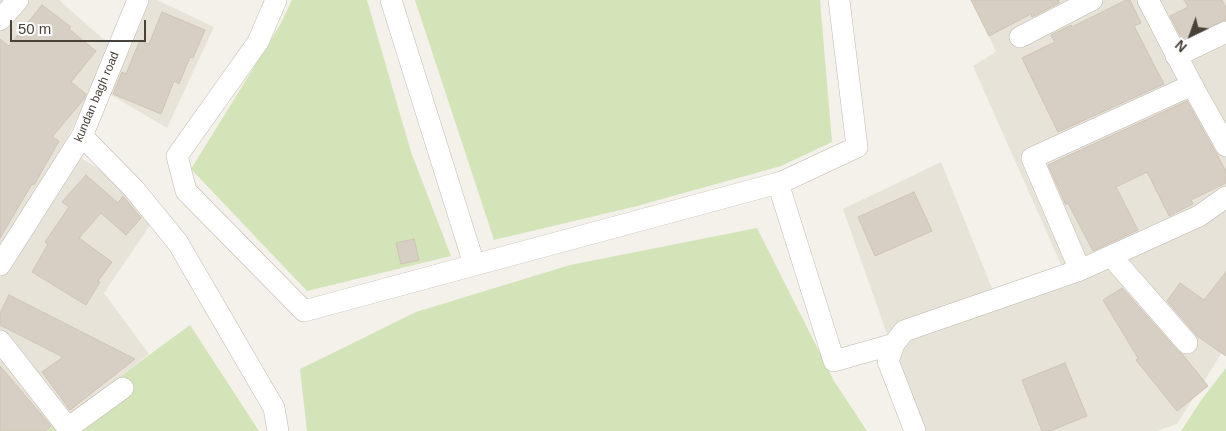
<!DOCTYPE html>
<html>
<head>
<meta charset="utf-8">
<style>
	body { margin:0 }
	#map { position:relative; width:1226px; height:431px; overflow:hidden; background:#f4f1eb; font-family:Arial,sans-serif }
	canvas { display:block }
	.north { position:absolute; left:1166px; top:10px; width:50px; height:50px; -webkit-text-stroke:4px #fff; paint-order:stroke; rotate:222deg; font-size:14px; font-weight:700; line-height:20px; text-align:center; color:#484239 }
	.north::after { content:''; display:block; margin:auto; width:18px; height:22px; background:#484239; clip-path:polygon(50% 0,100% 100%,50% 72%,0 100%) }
	.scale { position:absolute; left:10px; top:20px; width:136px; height:22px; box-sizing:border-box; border:2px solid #484239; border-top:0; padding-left:6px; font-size:15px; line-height:18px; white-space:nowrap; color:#484239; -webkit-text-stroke:4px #fff; paint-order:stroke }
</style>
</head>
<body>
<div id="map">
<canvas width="1226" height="431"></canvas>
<div class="north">N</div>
<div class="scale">50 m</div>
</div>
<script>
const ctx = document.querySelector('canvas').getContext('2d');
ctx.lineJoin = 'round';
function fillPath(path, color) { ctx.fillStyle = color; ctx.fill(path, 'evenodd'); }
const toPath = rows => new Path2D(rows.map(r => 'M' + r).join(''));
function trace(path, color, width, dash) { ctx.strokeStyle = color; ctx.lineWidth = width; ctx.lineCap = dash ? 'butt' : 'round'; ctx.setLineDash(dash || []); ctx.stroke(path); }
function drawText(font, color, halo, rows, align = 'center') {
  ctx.font = font + ' Arial,sans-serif'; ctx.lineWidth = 5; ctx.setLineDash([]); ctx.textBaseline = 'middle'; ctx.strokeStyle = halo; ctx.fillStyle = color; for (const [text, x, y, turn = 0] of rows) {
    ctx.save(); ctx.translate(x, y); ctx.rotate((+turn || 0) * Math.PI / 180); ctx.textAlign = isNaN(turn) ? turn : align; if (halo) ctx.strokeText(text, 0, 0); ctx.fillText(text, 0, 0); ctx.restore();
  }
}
const residential = toPath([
	[0,0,59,0,102,38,129,52,149,0,157,0,214,27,167,128,94,85,63,146,126,187,157,215,104,293,149,354,49,431,0,431],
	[974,0,1226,0,1226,346,1177,424,1157,431,921,431,843,209,941,162,1000,308,1070,285,973,66,996,52]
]);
const green = toPath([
	[292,0,367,0,411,152,451,256,307,291,191,169,280,25],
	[415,0,820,0,832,142,781,166,637,206,494,240],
	[757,228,834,381,867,431,307,431,300,369,416,312,570,265],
	[190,325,259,431,46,431],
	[1226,368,1226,431,1181,431,1202,399]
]);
const building = toPath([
	[971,0,1059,0,1059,3,1032,17,1031,14,989,36,971,0],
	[1126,0,1130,0,1141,23,1134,26,1164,84,1058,132,1022,58,1055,42,1051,35,1071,25,1072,27,1126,0],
	[1184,0,1222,0,1226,8,1226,20,1182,39,1170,16,1188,7,1184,0],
	[42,5,71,27,69,29,96,51,71,82,86,94,84,99,52,137,59,141,34,185,32,184,0,238,0,39,9,46,42,5],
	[162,12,205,30,193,58,190,57,179,84,174,81,161,114,113,94,122,72,126,74,140,40,149,44,162,12],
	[1187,101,1226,171,1226,183,1191,200,1193,204,1169,216,1147,172,1116,187,1138,230,1093,251,1068,203,1066,205,1048,165,1187,101],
	[86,175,118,203,123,196,141,218,126,235,101,213,79,238,112,262,98,281,100,282,86,305,32,272,48,244,45,242,69,207,62,202,86,175],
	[914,192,932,231,875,256,858,217,914,192],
	[414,239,419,260,401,264,396,243,414,239],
	[1226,272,1226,356,1197,336,1167,301,1180,283,1204,300,1226,272],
	[1122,288,1178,351,1183,355,1208,386,1177,411,1136,360,1138,358,1103,300,1122,288],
	[9,295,135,359,70,410,42,372,63,357,0,325,0,313,9,295],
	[1065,363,1087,416,1050,431,1042,431,1022,380,1065,363],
	[0,366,51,426,45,431,0,431,0,366]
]);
const minor = toPath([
	[276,0,258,42,177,156,186,191,304,311,782,182,857,147,839,0],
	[391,0,474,264],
	[1148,0,1192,85,1032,158,1080,270,1199,216,1226,197],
	[0,20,18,0],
	[1020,37,1092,0],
	[1176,56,1226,32],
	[1192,85,1226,146],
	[82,136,134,189,178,243,274,408,278,431],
	[778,183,834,361,894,344],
	[1111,256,1187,343],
	[0,265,82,136,138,0],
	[0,341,68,428,123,388],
	[915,431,888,361,894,344,904,331,1080,270]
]);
const streetNames = [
	["kundan bagh road",97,97,-67]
];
fillPath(residential, '#e7e3d9');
fillPath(green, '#d2e4b8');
fillPath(building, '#d8cfc4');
trace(building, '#cfc4b5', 1);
trace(minor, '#bfb8ae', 22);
trace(minor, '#fff', 21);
drawText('12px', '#484239', '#fff', streetNames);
</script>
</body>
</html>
